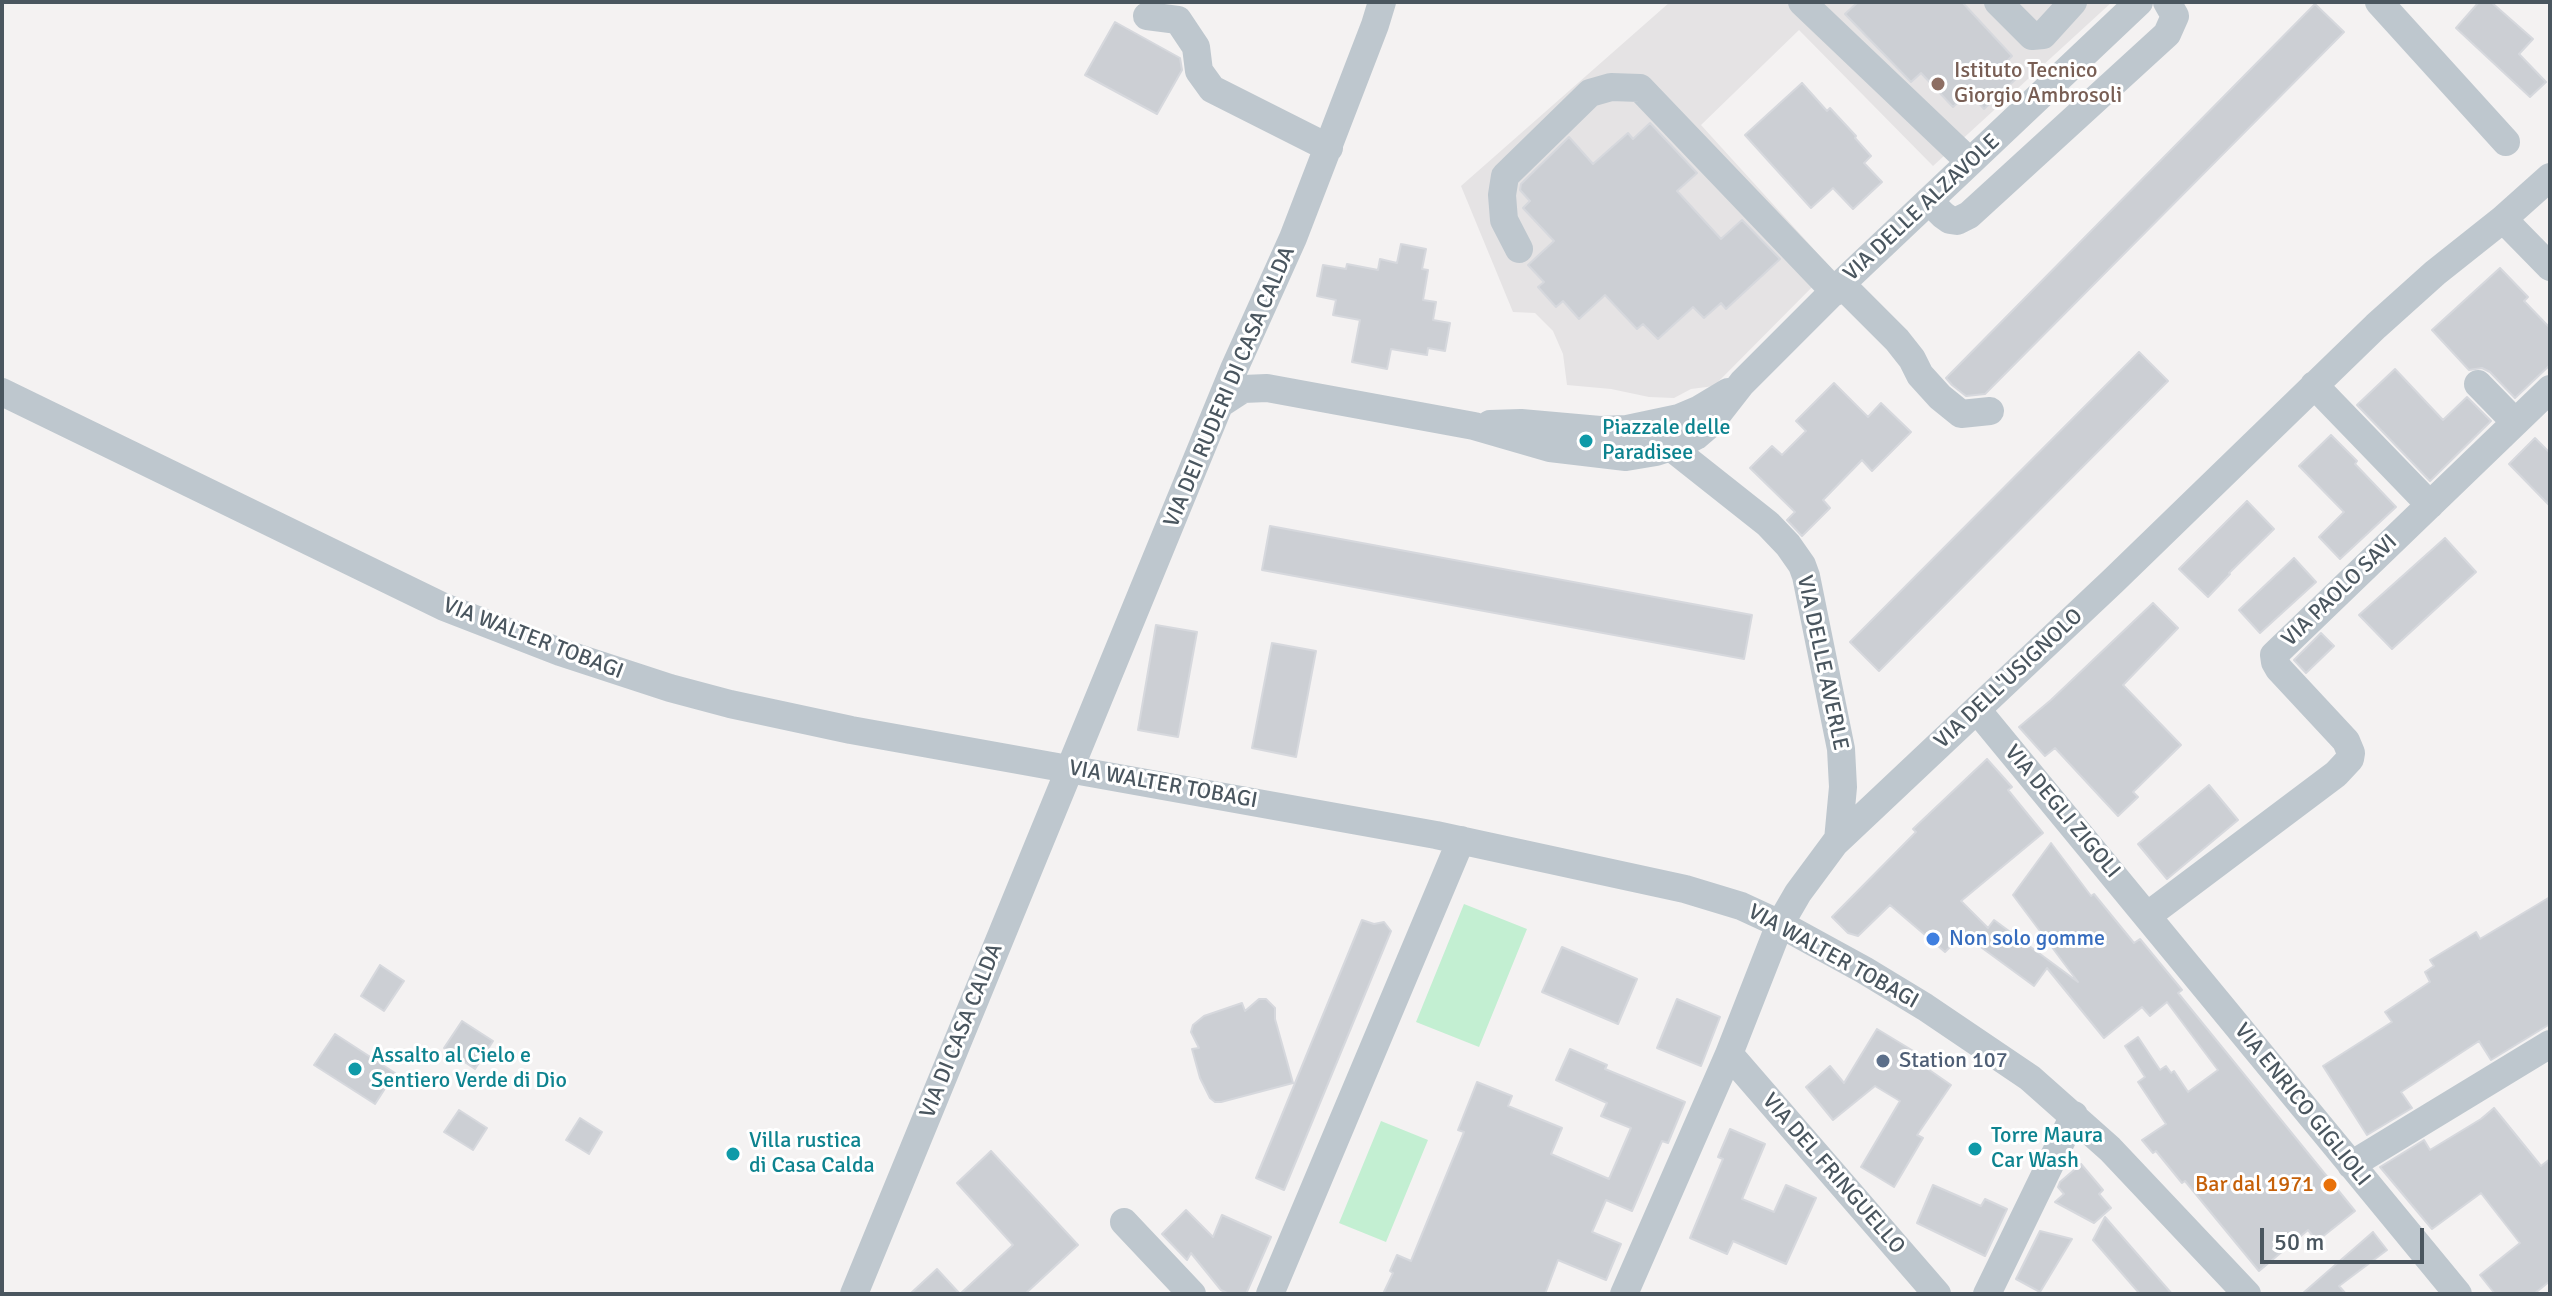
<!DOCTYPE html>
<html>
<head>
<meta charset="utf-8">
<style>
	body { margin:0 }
	#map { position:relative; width:2552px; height:1296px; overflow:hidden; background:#f4f2f2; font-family:Signika,sans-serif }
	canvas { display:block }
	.frame { position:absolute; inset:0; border:4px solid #4a565f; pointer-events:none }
	.scale { position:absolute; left:2260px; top:1228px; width:164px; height:36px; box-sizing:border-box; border:4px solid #4a565f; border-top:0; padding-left:10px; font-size:24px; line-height:28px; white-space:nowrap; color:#4a565f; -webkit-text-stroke:6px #fff; paint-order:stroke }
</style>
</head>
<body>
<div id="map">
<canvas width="2552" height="1296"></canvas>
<div class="frame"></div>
<div class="scale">50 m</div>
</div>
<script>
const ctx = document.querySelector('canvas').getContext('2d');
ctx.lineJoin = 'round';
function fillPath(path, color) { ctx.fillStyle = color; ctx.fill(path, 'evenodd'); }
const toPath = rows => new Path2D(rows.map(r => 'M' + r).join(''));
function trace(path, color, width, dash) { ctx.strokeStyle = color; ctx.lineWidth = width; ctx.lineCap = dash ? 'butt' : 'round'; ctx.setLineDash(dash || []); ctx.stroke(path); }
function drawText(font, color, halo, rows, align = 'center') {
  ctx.font = font + ' Signika,sans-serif'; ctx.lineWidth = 6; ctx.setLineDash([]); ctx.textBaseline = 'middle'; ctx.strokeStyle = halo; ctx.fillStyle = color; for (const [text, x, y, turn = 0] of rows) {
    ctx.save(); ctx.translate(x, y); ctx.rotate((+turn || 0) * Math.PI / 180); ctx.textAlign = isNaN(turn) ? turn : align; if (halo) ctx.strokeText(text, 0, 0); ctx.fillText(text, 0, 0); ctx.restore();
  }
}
const education = toPath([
	[1670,2,2112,2,1933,166,1799,30,1701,125,1831,268,1714,386,1691,389,1674,398,1649,397,1611,389,1567,385,1563,354,1553,331,1535,313,1513,312,1461,186]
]);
const green = toPath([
	[1464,904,1527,929,1479,1047,1416,1022],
	[1381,1121,1428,1140,1386,1242,1339,1223]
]);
const building = toPath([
	[1858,2,1962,2,2012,56,2007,61,2019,76,1984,109,1969,92,1953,107,1921,73,1911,82,1845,14,1858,2],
	[2479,2,2491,2,2533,39,2519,54,2546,82,2530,97,2456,28,2479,2],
	[2315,4,2344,32,1985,394,1966,396,1952,385,1946,378,2315,4],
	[1115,22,1180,58,1182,70,1157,114,1085,75,1115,22],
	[1802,83,1827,111,1830,108,1856,136,1855,138,1871,156,1864,163,1882,182,1853,209,1833,188,1811,208,1745,135,1802,83],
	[1650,123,1697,173,1677,191,1721,239,1742,220,1780,259,1726,309,1721,303,1704,318,1693,307,1658,339,1643,324,1637,329,1605,295,1579,319,1563,301,1556,307,1538,287,1544,282,1528,265,1554,241,1523,208,1530,201,1520,190,1521,184,1569,137,1593,164,1628,133,1633,139,1650,123],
	[1401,244,1426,249,1422,269,1428,270,1423,300,1436,302,1433,320,1450,323,1445,351,1428,348,1427,355,1391,349,1387,369,1352,362,1360,320,1333,315,1336,300,1317,296,1323,265,1346,269,1347,264,1378,270,1380,259,1397,263,1401,244],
	[2500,268,2528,297,2524,301,2550,328,2550,365,2515,398,2490,372,2482,368,2469,370,2432,330,2500,268],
	[2139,352,2168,381,1879,671,1850,642,2139,352],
	[2395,369,2443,420,2467,397,2491,421,2430,481,2357,405,2395,369],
	[1834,383,1868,417,1881,403,1911,432,1872,471,1862,460,1823,500,1830,508,1802,536,1787,520,1795,512,1750,468,1772,446,1782,455,1806,431,1796,421,1834,383],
	[2331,435,2357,461,2355,464,2396,507,2340,559,2319,537,2344,512,2299,466,2331,435],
	[2535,438,2550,453,2550,506,2509,464,2535,438],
	[2247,501,2274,529,2229,573,2230,574,2208,597,2179,569,2247,501],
	[1270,526,1752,615,1744,659,1262,570,1270,526],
	[2445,538,2476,572,2392,649,2359,615,2445,538],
	[2294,558,2316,582,2260,633,2239,610,2294,558],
	[2153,603,2178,628,2123,685,2181,745,2133,792,2138,797,2118,816,2055,748,2045,756,2019,727,2051,700,2153,603],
	[1156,625,1197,632,1178,737,1138,730,1156,625],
	[2321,633,2334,646,2306,673,2294,660,2321,633],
	[1272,643,1316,651,1296,757,1252,748,1272,643],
	[1987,759,2012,787,2008,790,2043,833,1961,901,1988,928,1994,920,2078,982,2013,895,2051,843,2091,896,2094,894,2134,943,2140,939,2182,990,2178,993,2355,1211,2317,1241,2308,1230,2259,1271,2185,1181,2182,1183,2156,1151,2153,1153,2142,1140,2166,1124,2138,1082,2145,1077,2125,1046,2138,1037,2160,1070,2166,1066,2171,1073,2174,1071,2188,1092,2218,1070,2167,1002,2150,1016,2142,1007,2104,1038,2047,968,2034,986,1963,934,1945,952,1890,905,1858,936,1848,933,1832,917,1916,832,1913,829,1987,759],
	[2209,785,2238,820,2167,879,2138,844,2209,785],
	[2550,897,2550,1024,2491,1060,2479,1041,2401,1092,2412,1108,2367,1135,2323,1066,2392,1022,2385,1012,2430,982,2425,972,2434,966,2430,960,2476,932,2480,939,2550,897],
	[1362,920,1374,924,1384,922,1391,931,1284,1190,1256,1178,1362,920],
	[1562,947,1637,979,1618,1024,1542,992,1562,947],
	[380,965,404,981,384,1011,361,996,380,965],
	[1259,999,1266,999,1275,1008,1275,1019,1293,1083,1221,1102,1215,1102,1210,1098,1200,1078,1192,1049,1199,1048,1191,1032,1193,1025,1204,1016,1242,1003,1245,1011,1259,999],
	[1677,999,1720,1017,1701,1066,1657,1048,1677,999],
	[462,1021,493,1041,475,1069,444,1048,462,1021],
	[1877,1029,1915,1052,1912,1058,1951,1085,1917,1135,1923,1138,1894,1187,1861,1167,1900,1101,1875,1086,1833,1120,1806,1087,1830,1066,1844,1083,1877,1029],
	[335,1034,395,1073,375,1104,314,1065,335,1034],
	[1570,1049,1607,1065,1605,1069,1685,1102,1668,1143,1662,1141,1632,1211,1606,1200,1592,1232,1621,1244,1606,1280,1558,1260,1545,1294,1383,1294,1393,1273,1390,1271,1397,1255,1411,1261,1464,1132,1458,1130,1477,1082,1512,1096,1508,1106,1562,1128,1551,1154,1609,1179,1631,1128,1601,1116,1607,1103,1556,1080,1570,1049],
	[2494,1108,2541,1166,2550,1159,2550,1281,2534,1294,2495,1294,2480,1275,2520,1243,2481,1193,2432,1229,2380,1167,2424,1140,2430,1150,2481,1119,2494,1108],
	[459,1110,487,1128,473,1150,444,1132,459,1110],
	[580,1118,602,1132,589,1154,566,1140,580,1118],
	[1730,1129,1765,1144,1742,1199,1774,1212,1786,1185,1816,1198,1786,1264,1733,1241,1727,1254,1690,1238,1723,1159,1718,1157,1730,1129],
	[991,1151,1078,1245,1025,1294,960,1294,1013,1245,957,1183,991,1151],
	[2081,1164,2103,1190,2099,1194,2111,1208,2094,1223,2055,1202,2064,1194,2058,1187,2060,1182,2081,1164],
	[1933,1185,1981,1206,1985,1199,2007,1209,1985,1256,1917,1223,1933,1185],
	[1186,1210,1213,1237,1222,1215,1271,1237,1246,1294,1229,1294,1221,1290,1191,1253,1187,1260,1162,1234,1186,1210],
	[2105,1217,2172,1294,2140,1294,2093,1240,2105,1217],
	[2040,1231,2072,1239,2040,1292,2016,1279,2040,1231],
	[2373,1232,2387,1250,2339,1286,2346,1294,2302,1294,2373,1232],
	[937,1269,960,1294,910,1294,937,1269]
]);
const minor = toPath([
	[1802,2,1970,162],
	[1998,2,2032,36,2043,35,2073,2],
	[2379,2,2506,142],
	[1147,16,1178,20,1196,47,1199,71,1212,89,1329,148],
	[1929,201,1943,215,1950,220,1957,221,1969,215,2167,34,2175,16,2167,2],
	[2503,219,2550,267],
	[1519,249,1504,220,1502,195,1505,176,1590,93,1611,87,1640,88,1835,292],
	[1841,284,1897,340,1912,359,1920,375,1940,397,1961,414,1990,411],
	[2478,384,2515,422],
	[2314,385,2430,505],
	[2,392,444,607,560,652,670,688,730,704,851,730,1436,835,1685,889,1741,906,1780,924,1864,970,1925,1007,2030,1078,2110,1149,2247,1294],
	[1220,404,1243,389,1267,388,1474,426,1550,448,1626,457,1656,452,1681,444,1696,436,1710,424,1742,383,1841,284,2139,2],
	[1490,424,1521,423,1600,430,1627,429,1679,418,1698,410,1728,392],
	[1653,425,1672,448,1768,524,1788,545,1802,565,1806,576,1841,749,1843,787,1838,840],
	[1977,710,2458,1294],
	[2147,916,2336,774,2350,759,2351,753,2346,741,2279,669,2275,662,2274,655,2550,389],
	[1729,1054,1937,1294],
	[2351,1165,2550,1044],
	[1124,1222,1192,1294],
	[854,1294,1234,369,1293,238,1375,25,1382,2],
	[1270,1294,1461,840],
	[1624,1294,1729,1054,1780,924,1798,893,1835,843,2113,581,2376,326,2435,273,2503,219,2550,177],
	[1987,1294,2074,1115]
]);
const markers = [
	[1938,84,8,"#8d6e63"],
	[1586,441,8,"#0f9aa8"],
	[1933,939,8,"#3f7fe0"],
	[1883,1061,8,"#5c6f8a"],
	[355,1069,8,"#0f9aa8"],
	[1975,1149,8,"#0f9aa8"],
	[733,1154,8,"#0f9aa8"],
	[2330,1185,8,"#e8710a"]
];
const educationNames = [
	["Istituto Tecnico",1954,71],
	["Giorgio Ambrosoli",1954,96]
];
const streetNames = [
	["VIA DELLE ALZAVOLE",1922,208,-43],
	["VIA DEI RUDERI DI CASA CALDA",1230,387,-67],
	["VIA PAOLO SAVI",2340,591,-44],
	["VIA WALTER TOBAGI",533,639,21],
	["VIA DELLE AVERLE",1822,663,78],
	["VIA DELL'USIGNOLO",2009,679,-43],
	["VIA WALTER TOBAGI",1163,785,10],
	["VIA DEGLI ZIGOLI",2062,812,50],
	["VIA WALTER TOBAGI",1833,957,29],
	["VIA DI CASA CALDA",962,1031,-68],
	["VIA ENRICO GIGLIOLI",2302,1105,51],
	["VIA DEL FRINGUELLO",1833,1174,49]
];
const cultureNames = [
	["Piazzale delle",1602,428],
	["Paradisee",1602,453],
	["Assalto al Cielo e",371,1056],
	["Sentiero Verde di Dio",371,1081],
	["Torre Maura",1991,1136],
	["Car Wash",1991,1161],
	["Villa rustica",749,1141],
	["di Casa Calda",749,1166]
];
const shopNames = [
	["Non solo gomme",1949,939]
];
const serviceNames = [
	["Station 107",1899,1061]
];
const foodNames = [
	["Bar dal 1971",2314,1185]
];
fillPath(education, '#e5e3e4');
fillPath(green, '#c3efd2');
fillPath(building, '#cccfd4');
trace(building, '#d6d8dd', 2);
trace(minor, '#bec7ce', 28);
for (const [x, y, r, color] of markers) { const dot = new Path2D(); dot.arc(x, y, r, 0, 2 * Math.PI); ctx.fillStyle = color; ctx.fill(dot); trace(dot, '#fff', 3); }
drawText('22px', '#785e54', '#fff', educationNames, 'left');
drawText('22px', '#4a565f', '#fff', streetNames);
drawText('22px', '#0d838f', '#fff', cultureNames, 'left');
drawText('22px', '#366cbe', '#fff', shopNames, 'left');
drawText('22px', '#4e5e75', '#fff', serviceNames, 'left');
drawText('22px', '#c56008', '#fff', foodNames, 'right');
</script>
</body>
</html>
